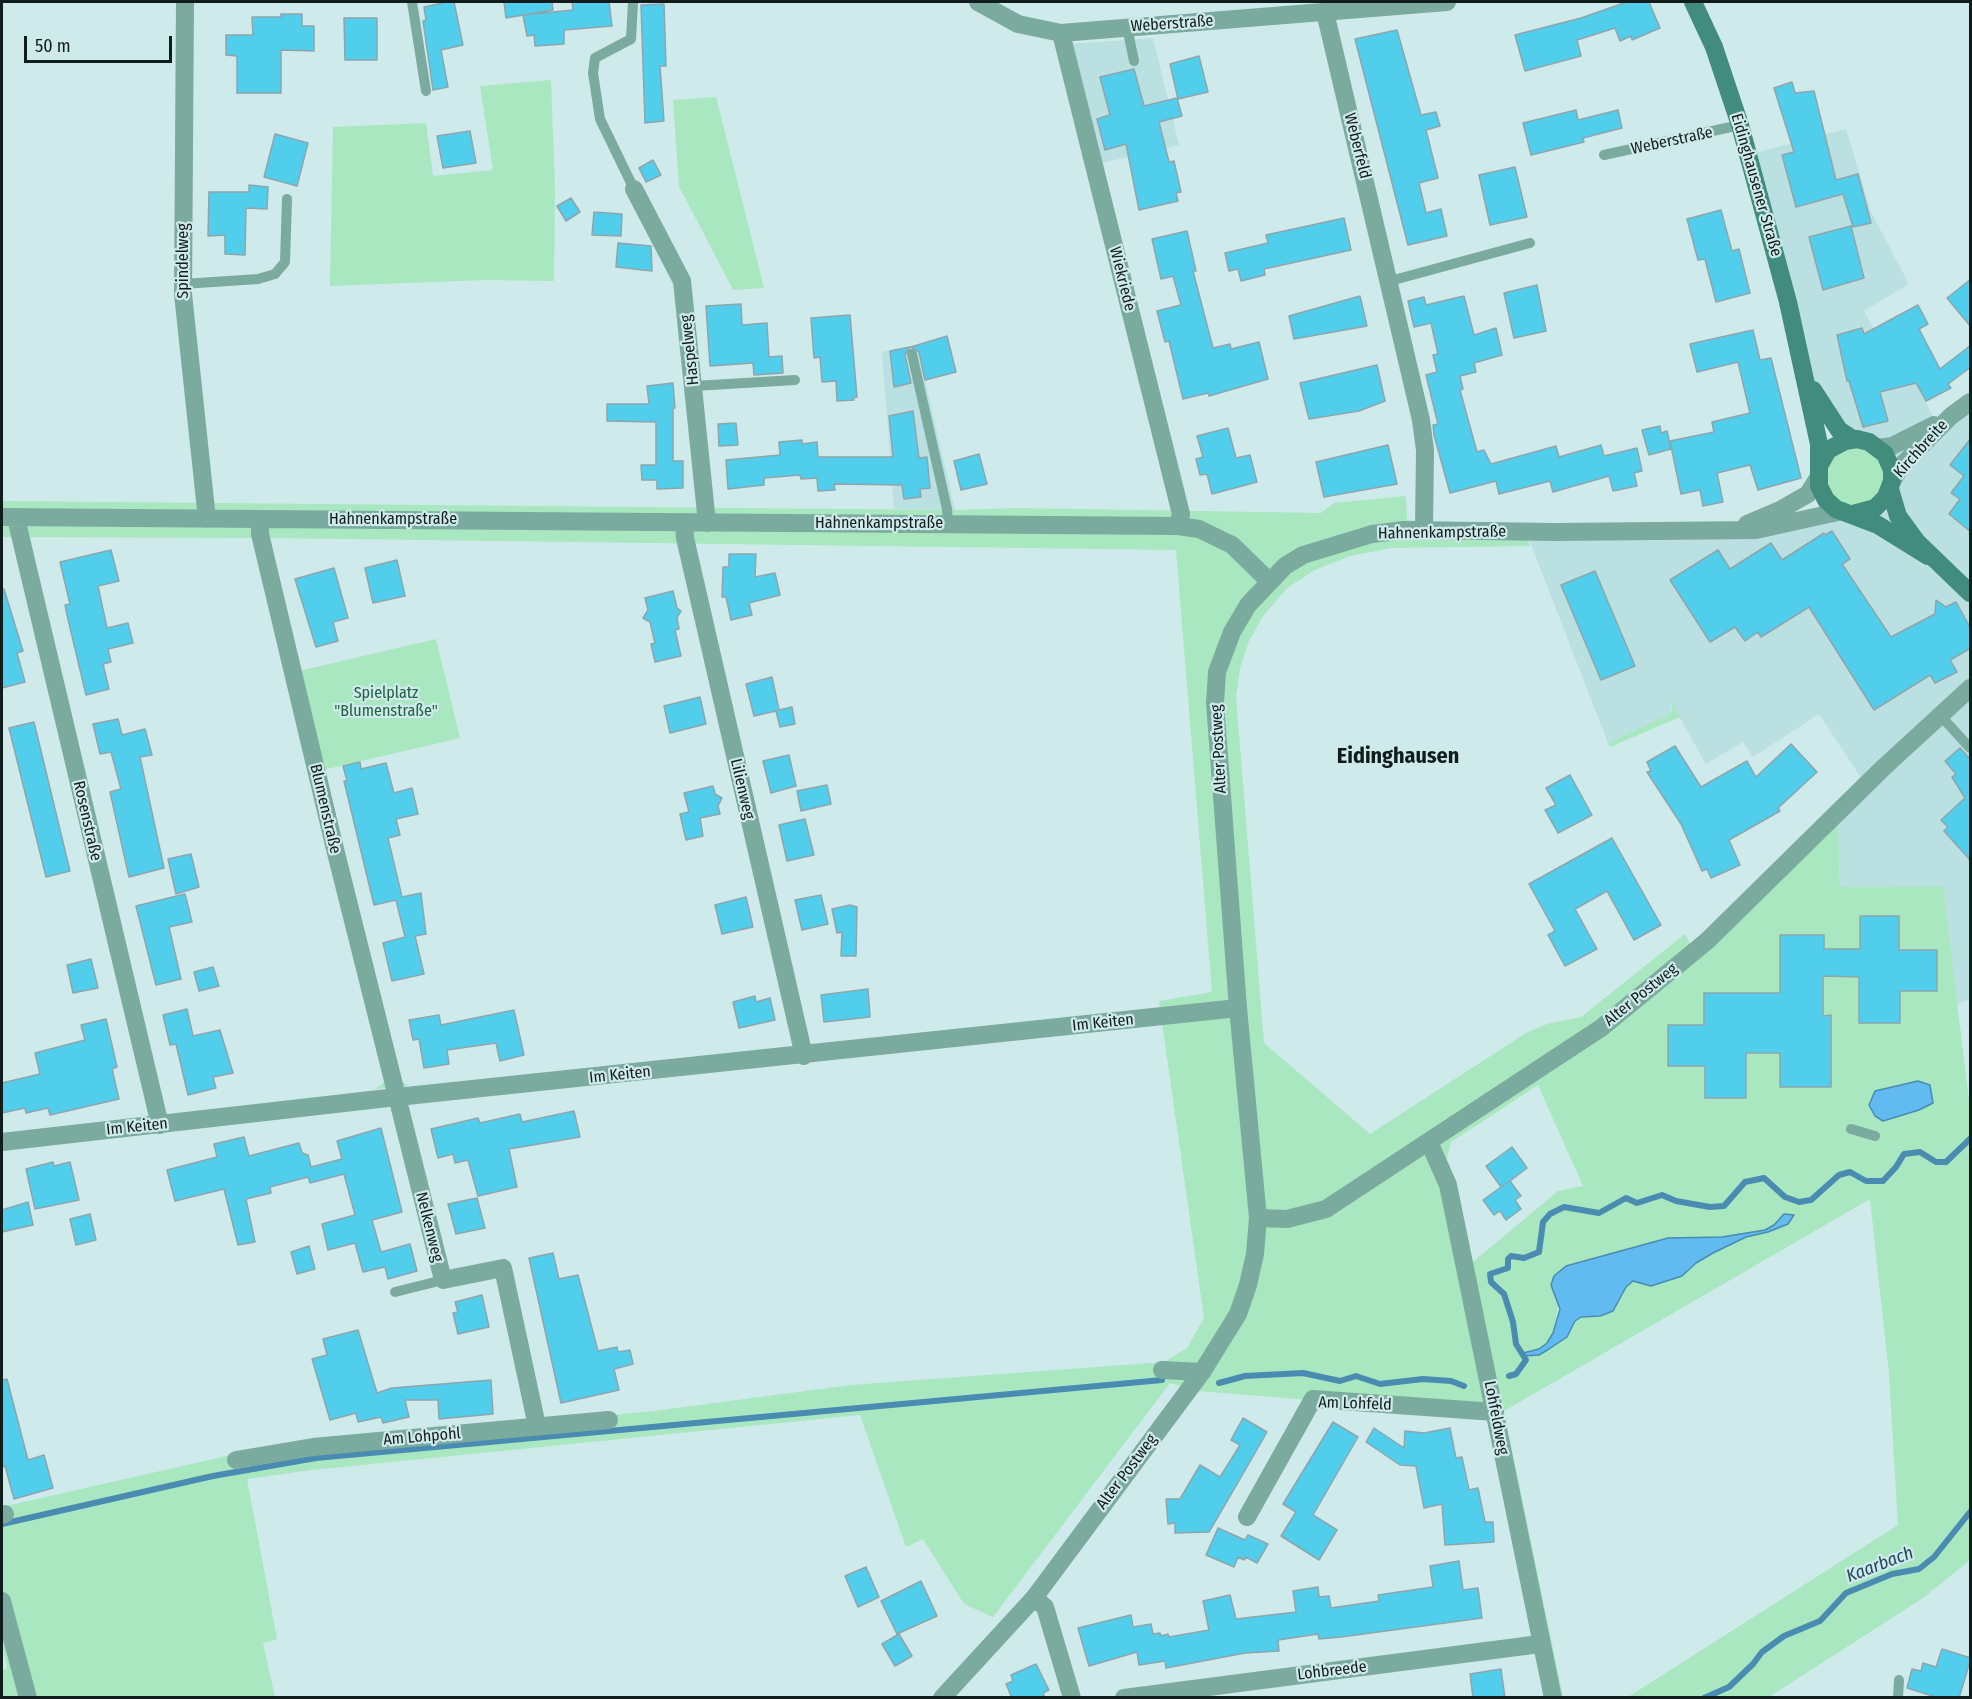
<!DOCTYPE html>
<html>
<head>
<meta charset="utf-8">
<style>
	body { margin:0 }
	#map { position:relative; width:1972px; height:1699px; overflow:hidden; background:#cfeaeb; font-family:"Fira Sans Condensed",sans-serif }
	canvas { display:block }
	.frame { position:absolute; inset:0; border:3px solid #111c1c; pointer-events:none }
	.scale { position:absolute; left:24px; top:36px; width:148px; height:27px; box-sizing:border-box; border:3px solid #111c1c; border-top:0; padding-left:8px; font-size:18px; line-height:21px; white-space:nowrap; color:#111c1c; -webkit-text-stroke:4px #cfeaeb; paint-order:stroke }
</style>
</head>
<body>
<div id="map">
<canvas width="1972" height="1699"></canvas>
<div class="frame"></div>
<div class="scale">50 m</div>
</div>
<script>
const ctx = document.querySelector('canvas').getContext('2d');
ctx.lineJoin = 'round';
function fillPath(path, color) { ctx.fillStyle = color; ctx.fill(path, 'evenodd'); }
const toPath = rows => new Path2D(rows.map(r => 'M' + r).join(''));
function trace(path, color, width, dash) { ctx.strokeStyle = color; ctx.lineWidth = width; ctx.lineCap = dash ? 'butt' : 'round'; ctx.setLineDash(dash || []); ctx.stroke(path); }
function drawText(font, color, halo, rows, align = 'center') {
  ctx.font = font + ' "Fira Sans Condensed",sans-serif'; ctx.lineWidth = 4.5; ctx.setLineDash([]); ctx.textBaseline = 'middle'; ctx.strokeStyle = halo; ctx.fillStyle = color; for (const [text, x, y, turn = 0] of rows) {
    ctx.save(); ctx.translate(x, y); ctx.rotate((+turn || 0) * Math.PI / 180); ctx.textAlign = isNaN(turn) ? turn : align; if (halo) ctx.strokeText(text, 0, 0); ctx.fillText(text, 0, 0); ctx.restore();
  }
}
const built = toPath([
	[1153,38,1179,145,1085,167,1055,45],
	[1846,129,1871,212,1909,284,1864,311,1893,364,1902,359,1936,421,1970,398,1970,1000,1957,1004,1943,886,1840,887,1837,800,1861,778,1819,714,1753,757,1743,742,1706,764,1671,702,1672,713,1608,743,1525,529,1710,533,1876,502,1822,412,1751,154],
	[917,345,955,510,894,509,882,352]
]);
const green = toPath([
	[551,80,555,190,554,281,484,280,330,286,333,127,426,123,433,176,493,170,480,86],
	[716,97,764,288,733,290,679,186,673,100],
	[1843,444,1876,451,1887,483,1866,508,1833,505,1820,468],
	[1406,496,1407,520,1525,529,1530,546,1392,548,1350,556,1315,570,1287,588,1263,616,1249,641,1240,668,1236,697,1264,1043,1370,1134,1526,1033,1547,1024,1581,1017,1685,934,1691,946,1837,800,1840,887,1943,886,1970,1108,1970,1560,1923,1598,1769,1697,1628,1697,1898,1525,1889,1374,1870,1199,1504,1411,1563,1697,1546,1697,1486,1414,1198,1391,1170,1383,993,1617,964,1604,923,1539,906,1547,860,1415,312,1470,247,1479,277,1639,263,1643,275,1697,2,1697,2,1670,7,1668,2,1645,2,1507,235,1454,319,1443,654,1411,851,1385,1164,1362,1187,1348,1204,1318,1159,1001,1212,992,1176,550,270,538,268,542,299,671,436,639,460,738,323,770,396,1077,408,1086,375,1089,383,1083,385,1078,254,538,2,537,2,501,955,510,1018,508,1321,513,1334,503],
	[1538,1085,1583,1186,1558,1191,1473,1262,1446,1162,1451,1142],
	[1784,1214,1793,1216,1787,1224,1768,1232,1746,1237,1713,1253,1696,1263,1682,1276,1651,1286,1633,1281,1626,1287,1613,1310,1600,1316,1581,1317,1575,1321,1572,1330,1526,1357,1532,1350,1539,1349,1548,1343,1553,1333,1559,1304,1577,1263,1667,1238,1722,1237,1765,1230,1774,1225],
	[1672,702,1680,717,1610,747,1608,743,1672,713]
]);
const water = toPath([
	[1918,1081,1930,1085,1933,1103,1919,1110,1883,1121,1875,1116,1869,1105,1875,1091,1918,1081],
	[1784,1214,1794,1215,1788,1224,1768,1232,1746,1237,1713,1253,1696,1263,1682,1276,1651,1286,1633,1281,1626,1287,1613,1311,1600,1316,1581,1317,1575,1321,1567,1337,1549,1349,1539,1355,1524,1356,1523,1353,1539,1349,1547,1343,1553,1333,1560,1309,1551,1285,1554,1276,1566,1266,1668,1238,1722,1237,1765,1230,1774,1225,1784,1214]
]);
const stream = toPath([
	[1509,1376,1516,1374,1526,1360,1516,1344,1513,1322,1504,1294,1491,1282,1490,1274,1508,1268,1508,1259,1511,1256,1524,1258,1539,1252,1543,1222,1550,1214,1564,1207,1599,1213,1626,1198,1637,1203,1662,1195,1676,1201,1710,1207,1724,1206,1745,1182,1764,1178,1785,1197,1799,1202,1811,1200,1839,1175,1850,1172,1866,1181,1883,1181,1896,1167,1904,1154,1920,1152,1936,1162,1946,1162,1970,1139],
	[1219,1383,1245,1376,1303,1373,1340,1381,1356,1376,1380,1384,1423,1379,1451,1381,1464,1386],
	[2,1524,213,1476,316,1458,1162,1380],
	[1704,1698,1729,1687,1753,1664,1762,1652,1784,1636,1820,1621,1846,1593,1892,1574,1919,1569,1934,1557,1970,1512]
]);
const building = toPath([
	[447,2,454,2,463,45,441,50,448,87,433,90,423,21,426,20,424,7,447,2],
	[504,2,552,2,553,10,506,18,504,2],
	[572,2,609,2,612,26,564,30,564,44,535,46,534,35,527,36,523,15,573,10,572,2],
	[1627,2,1649,2,1660,28,1632,40,1631,36,1620,41,1615,28,1577,40,1581,56,1525,71,1515,35,1581,18,1627,2],
	[664,4,666,66,660,66,664,121,645,123,641,5,664,4],
	[281,14,302,14,302,26,314,26,314,51,281,50,281,93,237,93,237,56,226,55,226,35,253,35,252,17,281,17,281,14],
	[344,18,377,18,377,60,345,60,344,18],
	[1397,30,1421,115,1436,112,1440,126,1426,130,1438,178,1419,183,1426,213,1441,209,1447,236,1408,245,1355,39,1397,30],
	[1199,56,1208,92,1178,99,1170,64,1199,56],
	[1134,69,1144,106,1177,98,1182,116,1159,122,1169,162,1174,161,1181,192,1176,193,1178,201,1139,210,1126,144,1105,150,1097,119,1110,115,1100,77,1134,69],
	[1792,82,1795,93,1814,91,1836,180,1858,174,1871,223,1853,227,1843,194,1796,207,1782,155,1794,152,1774,88,1792,82],
	[1576,110,1578,120,1618,110,1622,128,1583,138,1584,142,1531,155,1523,123,1576,110],
	[470,131,476,163,443,168,437,136,470,131],
	[275,134,308,143,297,186,264,177,275,134],
	[653,160,661,175,646,182,639,168,653,160],
	[1515,167,1527,217,1490,225,1479,175,1515,167],
	[249,185,268,187,267,209,246,208,245,255,225,254,225,235,208,236,209,192,249,192,249,185],
	[571,198,580,212,566,221,557,206,571,198],
	[1721,210,1732,251,1739,249,1750,293,1716,302,1705,259,1698,260,1687,219,1721,210],
	[594,212,622,214,621,236,592,235,594,212],
	[1344,218,1351,250,1264,269,1265,275,1241,281,1238,269,1229,271,1225,253,1268,243,1266,235,1344,218],
	[1851,226,1864,278,1823,290,1809,237,1851,226],
	[1187,231,1196,271,1193,271,1213,348,1230,344,1231,349,1259,342,1268,379,1209,396,1208,393,1183,399,1169,341,1165,342,1157,311,1181,305,1173,276,1161,279,1152,239,1187,231],
	[618,243,651,246,652,271,616,267,618,243],
	[1971,279,1971,327,1947,298,1971,279],
	[1537,285,1546,331,1514,338,1504,293,1537,285],
	[1360,296,1367,326,1294,339,1289,316,1360,296],
	[1464,296,1474,335,1496,328,1502,355,1474,363,1476,372,1460,376,1463,389,1460,390,1477,452,1484,450,1491,464,1556,446,1559,457,1601,445,1604,456,1637,448,1642,471,1634,473,1637,486,1613,491,1609,476,1553,492,1550,481,1499,494,1496,481,1450,493,1434,435,1433,425,1438,424,1426,375,1437,372,1433,355,1438,354,1431,323,1414,327,1408,301,1424,297,1426,305,1464,296],
	[741,304,742,325,767,323,769,357,782,356,783,373,754,375,753,363,710,366,706,306,741,304],
	[1918,305,1928,324,1919,329,1940,369,1971,345,1971,367,1948,384,1951,388,1926,401,1916,383,1880,392,1888,421,1863,427,1849,381,1847,381,1837,335,1862,328,1864,334,1918,305],
	[850,315,857,397,853,398,854,400,837,401,836,381,822,382,820,357,814,358,811,318,850,315],
	[1753,330,1760,360,1771,358,1801,478,1758,490,1750,465,1717,473,1723,502,1703,506,1700,490,1681,494,1670,441,1714,432,1712,422,1750,413,1738,362,1697,372,1690,344,1753,330],
	[947,336,956,372,925,380,919,352,911,347,947,336],
	[910,347,905,355,911,383,894,387,890,351,910,347],
	[1377,365,1385,401,1359,411,1309,419,1300,383,1377,365],
	[673,383,675,408,673,408,673,461,683,461,683,488,657,489,657,480,642,480,641,465,656,465,656,422,607,421,607,404,649,404,647,386,673,383],
	[913,411,919,458,927,457,930,488,920,489,921,497,904,499,902,485,834,484,835,490,818,491,817,478,801,479,800,475,764,478,764,485,728,489,726,460,780,455,779,442,802,440,802,444,817,442,818,457,893,457,889,416,913,411],
	[736,423,738,445,719,446,718,424,736,423],
	[1660,426,1661,433,1667,431,1671,449,1649,455,1642,430,1660,426],
	[1228,428,1236,458,1250,455,1257,482,1212,494,1207,474,1200,475,1196,459,1203,457,1197,436,1228,428],
	[1971,438,1971,532,1949,514,1960,499,1951,493,1964,476,1950,465,1971,438],
	[1388,445,1397,484,1324,497,1316,462,1388,445],
	[979,454,987,484,961,490,954,461,979,454],
	[1832,531,1850,559,1842,564,1891,637,1935,614,1936,600,1946,607,1956,602,1971,629,1971,648,1950,660,1957,672,1935,683,1930,675,1874,710,1809,607,1761,637,1758,632,1745,641,1735,627,1710,642,1670,580,1718,550,1730,569,1771,543,1782,560,1824,533,1825,535,1832,531],
	[111,550,119,581,98,586,107,628,128,623,133,643,108,649,111,662,103,664,109,689,86,695,67,615,65,605,70,604,60,562,111,550],
	[729,554,756,554,755,577,775,573,780,595,749,603,752,615,731,620,726,597,722,597,723,567,729,567,729,554],
	[397,560,405,596,373,603,365,568,397,560],
	[334,568,348,618,333,622,338,641,316,647,295,579,334,568],
	[1595,571,1635,666,1601,680,1561,585,1595,571],
	[2,589,4,589,23,651,17,653,25,682,2,688,2,589],
	[673,591,677,608,681,611,677,618,679,629,675,630,681,656,655,662,651,644,655,643,650,622,643,618,648,610,645,598,673,591],
	[772,677,779,710,792,707,795,724,780,727,776,711,754,716,746,684,772,677],
	[700,697,706,724,670,733,664,706,700,697],
	[118,719,122,735,145,729,152,755,140,757,164,868,129,877,110,792,121,789,111,752,100,754,93,724,118,719],
	[34,722,70,871,46,877,9,728,34,722],
	[1791,744,1817,772,1778,808,1780,811,1729,840,1740,865,1711,878,1707,869,1702,871,1681,824,1647,772,1651,771,1647,762,1675,746,1701,787,1747,761,1756,777,1791,744],
	[1960,748,1971,760,1971,861,1944,831,1948,827,1941,820,1965,798,1952,777,1956,774,1945,761,1960,748],
	[789,755,796,786,771,793,763,761,789,755],
	[360,762,361,769,386,763,394,793,412,788,418,814,396,819,400,835,388,838,402,897,421,893,426,934,415,936,424,974,392,981,383,943,405,937,396,900,374,905,344,781,347,781,343,766,360,762],
	[1570,775,1592,815,1558,833,1545,810,1556,805,1546,788,1570,775],
	[827,785,831,804,801,811,797,791,827,785],
	[713,786,715,794,722,798,718,806,720,814,700,818,703,836,686,840,680,814,689,812,684,793,713,786],
	[805,819,814,855,787,861,779,825,805,819],
	[1612,838,1661,925,1634,940,1607,891,1575,909,1597,949,1565,966,1548,935,1555,931,1529,884,1612,838],
	[191,854,199,887,176,894,168,859,191,854],
	[185,894,192,922,169,927,181,979,156,985,136,906,185,894],
	[821,895,828,924,802,930,795,900,821,895],
	[746,897,753,927,722,934,715,905,746,897],
	[850,905,857,907,856,956,841,956,842,932,837,933,832,909,850,905],
	[1860,916,1899,916,1899,950,1937,950,1937,991,1900,991,1900,1023,1859,1023,1859,977,1823,976,1823,1016,1831,1015,1831,1087,1780,1087,1780,1053,1746,1053,1746,1098,1705,1098,1705,1066,1668,1066,1668,1025,1704,1025,1704,993,1780,993,1780,935,1824,935,1824,949,1860,949,1860,916],
	[91,959,98,988,73,993,67,965,91,959],
	[213,967,219,986,199,991,194,972,213,967],
	[868,989,870,1017,824,1022,821,995,868,989],
	[755,996,756,1002,770,998,775,1020,739,1028,733,1002,755,996],
	[187,1009,193,1036,220,1030,233,1073,213,1077,216,1088,188,1095,176,1044,170,1045,163,1015,187,1009],
	[514,1010,524,1055,500,1061,496,1043,447,1050,449,1064,424,1068,419,1039,413,1040,409,1020,439,1015,441,1025,514,1010],
	[106,1019,117,1067,112,1069,119,1099,50,1115,48,1108,26,1113,25,1108,2,1113,2,1083,40,1074,35,1053,85,1040,81,1025,106,1019],
	[574,1111,580,1137,509,1149,517,1187,478,1196,468,1160,455,1163,453,1154,438,1158,431,1129,478,1118,480,1123,520,1114,522,1122,574,1111],
	[381,1128,402,1212,372,1220,381,1252,410,1244,417,1271,388,1279,385,1267,363,1272,355,1243,328,1250,322,1224,355,1215,344,1174,310,1183,308,1177,270,1187,271,1193,246,1199,255,1242,238,1245,224,1189,175,1201,167,1170,217,1157,214,1144,244,1137,249,1156,299,1143,302,1153,308,1155,311,1167,342,1159,337,1141,381,1128],
	[1512,1147,1527,1168,1510,1181,1521,1196,1515,1200,1521,1209,1506,1220,1500,1211,1494,1215,1483,1200,1508,1182,1501,1187,1486,1166,1512,1147],
	[53,1162,54,1166,70,1162,79,1200,35,1209,26,1169,53,1162],
	[477,1198,485,1228,456,1234,448,1204,477,1198],
	[28,1202,33,1225,2,1232,2,1210,28,1202],
	[90,1214,96,1240,76,1245,70,1219,90,1214],
	[309,1246,315,1269,297,1274,291,1252,309,1246],
	[553,1253,559,1279,578,1275,598,1351,617,1347,618,1352,630,1350,633,1364,614,1369,619,1390,561,1403,529,1258,553,1253],
	[482,1295,489,1327,458,1334,453,1313,458,1312,455,1302,482,1295],
	[358,1330,377,1393,392,1388,491,1380,493,1414,439,1419,438,1400,405,1400,409,1417,383,1423,381,1417,358,1422,356,1413,330,1420,312,1359,327,1355,323,1339,358,1330],
	[7,1379,28,1460,44,1455,53,1488,14,1499,5,1466,2,1467,2,1380,7,1379],
	[1243,1418,1267,1432,1240,1479,1209,1532,1175,1533,1175,1523,1168,1524,1166,1499,1180,1499,1200,1465,1220,1477,1240,1445,1231,1440,1243,1418],
	[1333,1422,1358,1437,1313,1515,1337,1530,1319,1560,1281,1536,1296,1512,1283,1504,1333,1422],
	[1374,1428,1404,1448,1405,1431,1424,1433,1450,1428,1456,1458,1462,1457,1469,1490,1478,1488,1485,1522,1493,1522,1494,1542,1445,1545,1442,1504,1424,1508,1416,1466,1400,1465,1366,1442,1374,1428],
	[1218,1528,1245,1540,1248,1535,1268,1544,1257,1563,1246,1557,1244,1560,1238,1557,1234,1567,1206,1555,1218,1528],
	[1459,1561,1463,1590,1478,1588,1482,1618,1341,1637,1319,1639,1318,1634,1278,1640,1279,1651,1245,1653,1166,1668,1165,1661,1139,1665,1137,1652,1089,1666,1078,1628,1131,1615,1133,1627,1151,1624,1153,1634,1160,1633,1161,1636,1168,1634,1169,1637,1209,1630,1203,1601,1230,1595,1236,1619,1296,1612,1293,1591,1318,1587,1319,1597,1329,1596,1331,1608,1379,1601,1378,1595,1433,1587,1430,1566,1459,1561],
	[866,1567,879,1597,858,1607,845,1576,866,1567],
	[921,1581,937,1616,897,1634,881,1601,921,1581],
	[899,1634,912,1656,895,1666,882,1644,899,1634],
	[1942,1649,1971,1658,1959,1698,1939,1698,1907,1688,1912,1669,1921,1671,1923,1663,1936,1667,1942,1649],
	[1036,1664,1049,1690,1043,1693,1045,1698,1012,1698,1006,1684,1013,1681,1011,1675,1036,1664],
	[1501,1669,1505,1698,1473,1698,1470,1674,1501,1669]
]);
const service = toPath([
	[412,2,426,91],
	[633,2,631,39,595,58,593,73,600,119,634,189],
	[1127,27,1134,61],
	[1604,155,1740,125],
	[1390,281,1530,243],
	[183,284,258,279,275,274,285,262,287,199],
	[912,354,947,509,948,524],
	[694,386,795,380],
	[1940,715,1970,748],
	[1851,1129,1875,1136],
	[395,1292,443,1280],
	[1898,1698,1899,1680]
]);
const minor = toPath([
	[185,2,183,294,207,519],
	[978,2,1018,24,1061,33,1447,2],
	[1325,12,1421,420,1425,450,1424,530],
	[1061,33,1181,514,1178,526],
	[634,189,682,281,707,523],
	[2,517,1178,526,1199,529,1232,545,1269,581],
	[16,518,160,1125],
	[260,520,260,534,335,849,443,1280,503,1268,537,1426],
	[684,522,685,538,804,1056],
	[2,1142,397,1097,1238,1008],
	[1429,1142,1448,1185,1553,1698],
	[1258,1218,1287,1219,1326,1209,1601,1028,1707,941,1883,768,1970,688],
	[1162,1370,1202,1372],
	[236,1460,313,1447,609,1420],
	[2,1515,5,1514],
	[1247,1517,1313,1399,1495,1412],
	[1034,1598,1045,1607,1072,1698],
	[2,1601,28,1698],
	[1124,1698,1540,1644]
]);
const tertiary = toPath([
	[1879,448,1892,446,1934,425],
	[1892,481,1902,465,1951,416,1970,402],
	[1747,524,1780,510,1808,494,1818,478],
	[942,1698,1034,1598,1202,1372,1238,1314,1248,1285,1255,1254,1258,1218,1238,1008,1215,703,1217,672,1232,632,1248,605,1285,566,1303,555,1372,534,1404,530,1556,532,1756,530,1842,511]
]);
const secondary = toPath([
	[1693,2,1714,47,1740,125,1788,302,1819,444,1819,486,1826,500,1836,509,1878,525,1928,556],
	[1813,390,1839,430,1853,439],
	[1819,466,1828,450,1845,441,1857,439,1869,442,1885,454,1892,470,1892,481,1886,497,1875,508,1853,514],
	[1890,489,1898,516,1917,542,1970,593]
]);
const streetNames = [
	["Weberstraße",1172,24,-4],
	["Weberstraße",1672,141,-12],
	["Weberfeld",1357,146,76],
	["Eidinghausener Straße",1756,185,74],
	["Spindelweg",184,261,-90],
	["Wiekriede",1122,279,76],
	["Haspelweg",690,350,-96],
	["Kirchbreite",1921,449,-48],
	["Hahnenkampstraße",393,520],
	["Hahnenkampstraße",879,524],
	["Hahnenkampstraße",1442,533,-1],
	["Alter Postweg",1219,749,-93],
	["Lilienweg",742,789,77],
	["Blumenstraße",325,809,77],
	["Rosenstraße",87,821,77],
	["Alter Postweg",1641,995,-39],
	["Im Keiten",1103,1023,-6],
	["Im Keiten",620,1075,-6],
	["Im Keiten",137,1127,-6],
	["Nelkenweg",429,1227,76],
	["Am Lohfeld",1355,1404,2],
	["Lohfeldweg",1496,1418,79],
	["Am Lohpohl",422,1437,-5],
	["Alter Postweg",1127,1472,-53],
	["Lohbreede",1332,1671,-7]
];
const parkNames = [
	["Spielplatz",386,694],
	["\"Blumenstraße\"",386,712]
];
const waterNames = [
	["Kaarbach",1880,1565,-21]
];
const districtNames = [
	["Eidinghausen",1398,757]
];
fillPath(built, '#bbe0e1');
fillPath(green, '#a8e7c0');
fillPath(water, '#61bbf1');
trace(water, '#498bb1', 1.5);
trace(stream, '#498bb1', 6);
fillPath(building, '#52ceed');
trace(building, '#8da5ac', 1.5);
trace(service, '#7baa9e', 10);
trace(minor, '#7baa9e', 18);
trace(tertiary, '#7baa9e', 18);
trace(secondary, '#418c7c', 18);
drawText('16px', '#111c1c', '#cfeaeb', streetNames);
drawText('16px', '#1f623f', '#cfeaeb', parkNames);
drawText('italic 18px', '#21475e', '#cfeaeb', waterNames);
drawText('bold 22px', '#111c1c', '#cfeaeb', districtNames);
</script>
</body>
</html>
